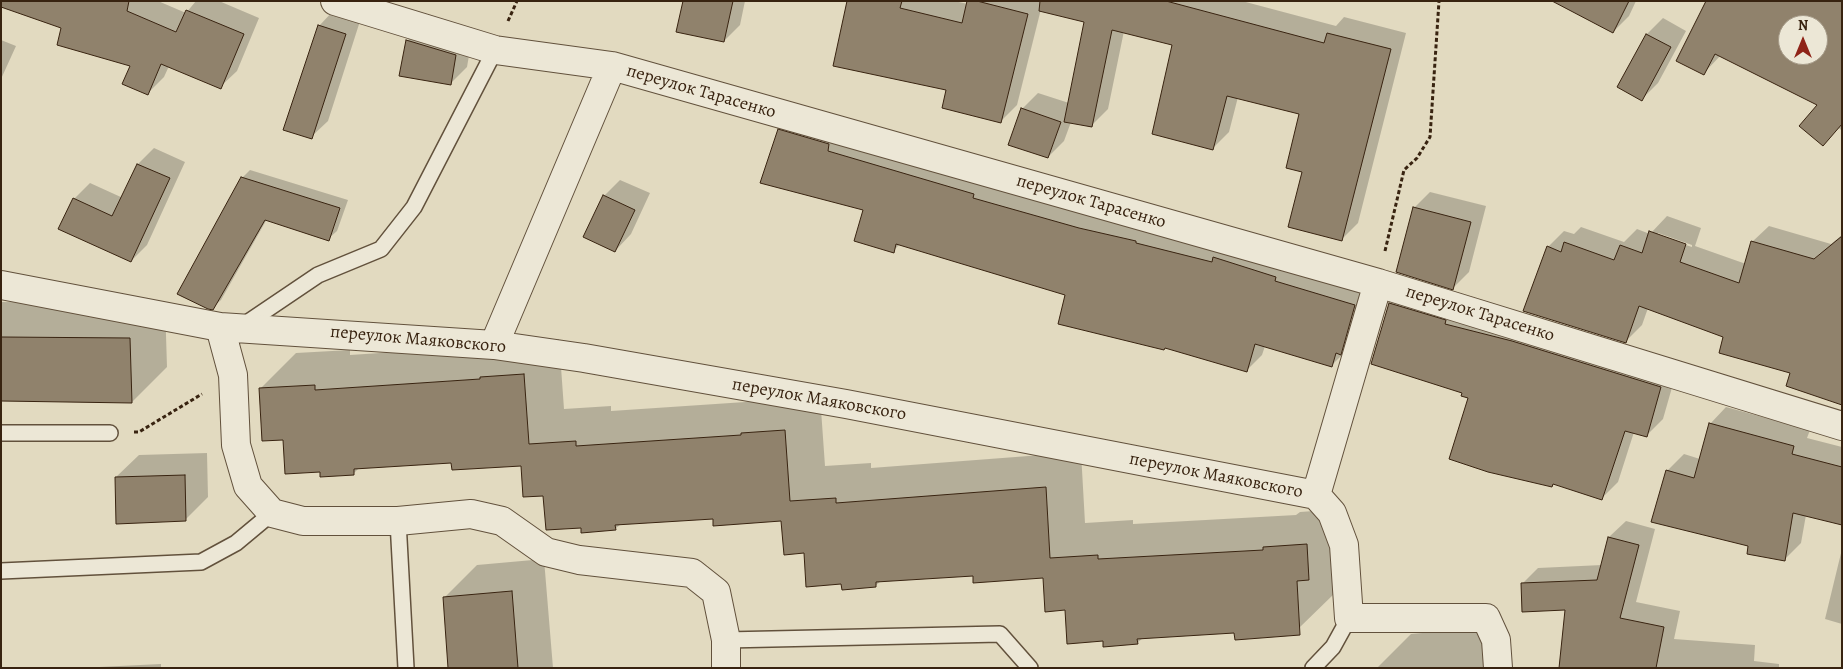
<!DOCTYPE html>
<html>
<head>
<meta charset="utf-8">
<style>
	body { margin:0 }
	#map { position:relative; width:1843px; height:669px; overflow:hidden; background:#e2dac0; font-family:Alegreya,serif }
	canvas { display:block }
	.frame { position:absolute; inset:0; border:2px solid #382310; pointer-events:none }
	.north { position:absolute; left:1778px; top:15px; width:50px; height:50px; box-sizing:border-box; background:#ece7d6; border:1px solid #a49987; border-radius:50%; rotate:0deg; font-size:14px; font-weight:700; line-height:20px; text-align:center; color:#382310 }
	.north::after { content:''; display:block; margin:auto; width:18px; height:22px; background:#8f2418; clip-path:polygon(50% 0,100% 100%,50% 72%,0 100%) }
</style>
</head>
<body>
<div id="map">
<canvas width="1843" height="669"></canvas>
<div class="frame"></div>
<div class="north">N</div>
</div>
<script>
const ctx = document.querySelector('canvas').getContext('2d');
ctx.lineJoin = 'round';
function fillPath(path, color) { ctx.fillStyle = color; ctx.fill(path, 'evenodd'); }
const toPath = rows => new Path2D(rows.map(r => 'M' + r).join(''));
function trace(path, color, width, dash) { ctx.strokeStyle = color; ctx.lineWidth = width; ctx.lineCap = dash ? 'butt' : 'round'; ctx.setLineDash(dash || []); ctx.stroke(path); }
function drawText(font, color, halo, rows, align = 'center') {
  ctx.font = font + ' Alegreya,serif'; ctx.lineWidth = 4; ctx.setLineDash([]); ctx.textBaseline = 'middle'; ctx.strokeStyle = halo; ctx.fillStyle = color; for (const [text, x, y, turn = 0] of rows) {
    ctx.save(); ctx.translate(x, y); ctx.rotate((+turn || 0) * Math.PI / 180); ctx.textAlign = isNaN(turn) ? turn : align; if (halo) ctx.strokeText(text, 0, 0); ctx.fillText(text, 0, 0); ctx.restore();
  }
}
const shadow = toPath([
	[1,1,158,1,186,13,196,1,219,1,259,18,237,71,220,87,169,66,164,77,148,93,132,65,63,27],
	[684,1,745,1,740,25,724,41],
	[848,1,954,1,968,4,969,1,1043,1,1017,105,1001,121,947,89],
	[1089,1,1242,1,1336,26,1344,17,1406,33,1358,223,1342,239,1303,171,1301,113,1238,97,1229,132,1213,148,1174,44,1124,31,1108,109,1092,125,1071,122,1064,141,1048,157,1022,109,1038,93,1069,103],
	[1555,1,1636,1,1629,16,1613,32],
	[1842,1,1842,131,1839,128,1823,144,1819,104,1721,55,1704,73,1678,61],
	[1788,25,1818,25,1818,55,1788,55],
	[335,9,361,18,328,121,311,137,319,26],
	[1663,18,1686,31,1658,83,1642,99,1618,87,1647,34],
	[423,25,472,38,467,67,451,83,407,41],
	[1,40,16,46,1,79],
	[795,114,1371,289,1348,349,1331,366,1265,346,1262,355,1246,371,1066,294,900,244,893,251,864,209,779,130],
	[154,148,185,162,147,245,131,261,74,199,90,183,123,198,138,164],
	[250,170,348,200,337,231,328,239,267,219,221,300,212,308,242,178],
	[620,180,650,193,631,234,615,251,604,196],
	[1430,192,1486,206,1469,272,1453,288,1414,208],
	[1667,216,1701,228,1695,246,1746,264,1752,242,1769,226,1831,244,1842,235,1842,400,1725,336,1648,308,1642,325,1625,342,1548,247,1564,231,1574,234,1581,227,1624,242,1637,229,1650,234],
	[1658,233,1692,245,1692,247,1658,236],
	[1406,287,1677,370,1663,419,1647,435,1634,432,1618,482,1601,499,1554,483,1552,485,1463,392,1390,303],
	[1,302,165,303,167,367,132,402,1,399],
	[559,339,564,409,611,406,611,411,775,400,820,395,825,466,871,463,871,468,1081,452,1085,523,1133,520,1133,524,1296,515,1300,512,1342,509,1335,593,1299,628,1143,638,1137,643,1104,640,1067,609,1044,577,974,575,881,581,875,586,842,583,805,552,783,520,714,517,621,524,615,529,582,526,522,464,453,462,359,468,354,473,321,470,284,439,260,389,296,353,350,350,350,355,514,344,517,342],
	[1726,407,1810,430,1807,438,1842,447,1842,524,1806,515,1801,543,1784,560,1750,545,1667,471,1684,454,1700,459,1710,424],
	[207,453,208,497,186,519,116,477,139,455],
	[1626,521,1655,529,1636,602,1680,611,1674,639,1755,645,1754,661,1779,664,1779,668,1560,668,1567,609,1522,584,1538,568,1602,565,1609,537],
	[1842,549,1842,624,1825,619],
	[544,559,553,668,450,668,444,598,477,565],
	[1495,609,1494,668,1377,668,1411,634,1422,633,1443,612],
	[161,664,161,668,99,668,99,667]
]);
const building = toPath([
	[1,1,129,1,127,11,176,32,186,10,244,34,221,89,161,64,148,95,122,84,130,66,57,45,61,28,1,7,1,1],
	[683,1,733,1,724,42,676,32,683,1],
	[847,1,902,1,900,8,962,23,967,1,977,1,1028,14,1001,123,942,108,946,90,833,66,847,1],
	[1040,1,1166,1,1324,43,1327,33,1391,49,1342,241,1288,227,1302,172,1286,168,1299,114,1227,96,1213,150,1152,134,1172,45,1112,30,1092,127,1064,122,1084,22,1039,11,1040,1],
	[1552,1,1629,1,1613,33,1552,1],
	[1706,1,1842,1,1842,124,1823,146,1799,126,1817,105,1715,54,1704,75,1676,61,1706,1],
	[1788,25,1818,25,1818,55,1788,55,1788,25],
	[318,25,346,34,312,139,283,130,318,25],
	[1646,34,1671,47,1642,101,1617,87,1646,34],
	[406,40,456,55,451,85,399,76,406,40],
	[1021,108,1061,122,1048,158,1008,145,1021,108],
	[778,129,829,144,828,151,974,194,973,198,1079,228,1136,241,1136,243,1212,262,1213,257,1276,277,1275,281,1355,305,1341,355,1336,353,1332,367,1255,344,1247,372,1165,348,1164,350,1058,324,1065,295,896,244,894,253,854,241,863,210,760,183,778,129],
	[137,164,170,178,131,262,58,229,73,198,112,216,137,164],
	[241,177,340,208,329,241,265,220,213,310,208,309,177,294,241,177],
	[603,195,635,210,615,252,583,237,603,195],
	[1413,207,1471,222,1453,290,1396,272,1413,207],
	[1649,231,1686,244,1680,262,1739,283,1751,241,1814,259,1842,236,1842,405,1786,386,1790,373,1719,353,1723,337,1639,306,1626,343,1523,311,1547,246,1561,252,1564,242,1614,260,1620,245,1642,253,1649,231],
	[1389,303,1446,320,1445,324,1512,341,1661,387,1647,437,1625,431,1602,500,1553,484,1552,487,1488,472,1449,459,1468,398,1461,396,1462,393,1371,364,1389,303],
	[1,337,130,338,132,403,1,401,1,337],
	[524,374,529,444,576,441,576,446,741,435,741,433,785,430,790,501,836,498,836,503,1046,487,1050,558,1098,555,1098,559,1263,550,1263,547,1307,544,1309,580,1297,581,1300,635,1235,640,1234,633,1137,639,1138,644,1103,647,1103,641,1067,644,1065,610,1045,612,1043,578,973,583,973,576,876,582,876,587,842,590,841,584,806,587,804,553,784,555,781,521,713,526,713,519,615,525,616,530,581,533,581,528,546,530,543,496,523,497,521,466,452,470,451,463,354,469,354,475,320,477,320,472,285,474,283,440,262,441,259,388,315,385,315,390,480,379,480,377,524,374],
	[1709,423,1794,446,1792,454,1842,467,1842,525,1793,513,1785,561,1747,554,1748,546,1651,522,1666,470,1694,478,1709,423],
	[185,475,186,521,116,524,115,477,185,475],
	[1608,537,1639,545,1620,618,1664,627,1656,668,1559,668,1565,610,1522,612,1521,583,1597,580,1608,537],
	[512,591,518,668,448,668,443,597,512,591]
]);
const path = toPath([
	[508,21,517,1],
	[1385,251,1404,170,1417,158,1430,137,1439,1],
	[134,432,139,432,202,394]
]);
const lane = toPath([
	[241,327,318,275,381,249,414,207,495,50],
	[1,433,110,433],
	[398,521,406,668],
	[1,571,201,562,236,543,272,513],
	[726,640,1000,634,1030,668],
	[1313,668,1333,647,1349,618]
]);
const street = toPath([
	[335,1,495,50,612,66,1378,283,1842,426],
	[1,285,220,327,494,345,584,358,846,404,1316,495,1332,513,1344,545,1349,618,1486,618,1496,640,1498,668],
	[220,327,233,375,236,445,248,486,272,513,303,521,398,521,471,514,502,521,546,552,579,560,692,573,716,592,726,640,726,668],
	[494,345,612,66],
	[1316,495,1378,283]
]);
const streetNames = [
	["переулок Тарасенко",701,92,16],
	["переулок Тарасенко",1091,202,16],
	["переулок Тарасенко",1480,314,17],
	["переулок Маяковского",418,340,5],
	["переулок Маяковского",819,400,10],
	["переулок Маяковского",1216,476,11]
];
fillPath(shadow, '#0003');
fillPath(building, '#90826c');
trace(building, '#382310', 1);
trace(lane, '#62513c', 18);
trace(street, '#62513c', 30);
trace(path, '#382310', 3, [4, 2.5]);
trace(lane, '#ece7d6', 15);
trace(street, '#ece7d6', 28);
drawText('18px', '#382310', '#ece7d6', streetNames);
</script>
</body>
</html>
